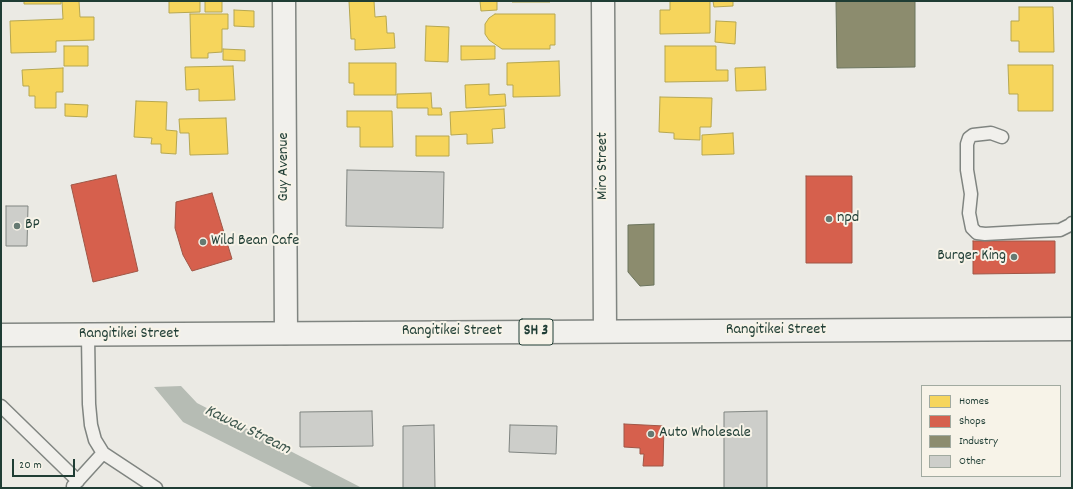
<!DOCTYPE html>
<html>
<head>
<meta charset="utf-8">
<style>
	body { margin:0 }
	#map { position:relative; width:1073px; height:489px; overflow:hidden; background:#ebeae4; font-family:Dekko,sans-serif }
	canvas { display:block }
	.frame { position:absolute; inset:0; border:2px solid #1f3d34; pointer-events:none }
	.legend { position:absolute; left:921px; top:385px; width:140px; height:92px; box-sizing:border-box; background:#f7f3e8; border:1px solid #a1aaa0; margin:0; padding:5px 7px; list-style:none; font-size:12px; color:#1f3d34 }
	.legend li { display:flex; align-items:center; gap:8px; height:20px }
	.legend b { width:20px; border:1px solid #a1aaa0 }
	.scale { position:absolute; left:12px; top:459px; width:63px; height:18px; box-sizing:border-box; border:2px solid #1f3d34; border-top:0; padding-left:5px; font-size:12px; line-height:14px; white-space:nowrap; color:#1f3d34; -webkit-text-stroke:3px #f7f3e8; paint-order:stroke }
</style>
</head>
<body>
<div id="map">
<canvas width="1073" height="489"></canvas>
<div class="frame"></div>
<ul class="legend">
<li><b style="height:11px;background:#f6d55c"></b>Homes</li>
<li><b style="height:11px;background:#d6604d"></b>Shops</li>
<li><b style="height:11px;background:#8c8c6e"></b>Industry</li>
<li><b style="height:11px;background:#cdceca"></b>Other</li>
</ul>
<div class="scale">20 m</div>
</div>
<script>
const ctx = document.querySelector('canvas').getContext('2d');
ctx.lineJoin = 'round';
function fillPath(path, color) { ctx.fillStyle = color; ctx.fill(path, 'evenodd'); }
const toPath = rows => new Path2D(rows.map(r => 'M' + r).join(''));
function trace(path, color, width, dash) { ctx.strokeStyle = color; ctx.lineWidth = width; ctx.lineCap = dash ? 'butt' : 'round'; ctx.setLineDash(dash || []); ctx.stroke(path); }
function drawText(font, color, halo, rows, align = 'center') {
  ctx.font = font + ' Dekko,sans-serif'; ctx.lineWidth = 4; ctx.setLineDash([]); ctx.textBaseline = 'middle'; ctx.strokeStyle = halo; ctx.fillStyle = color; for (const [text, x, y, turn = 0] of rows) {
    ctx.save(); ctx.translate(x, y); ctx.rotate((+turn || 0) * Math.PI / 180); ctx.textAlign = isNaN(turn) ? turn : align; if (halo) ctx.strokeText(text, 0, 0); ctx.fillText(text, 0, 0); ctx.restore();
  }
}
const water = toPath([
	[181,386,197,403,362,488,314,488,183,422,154,387]
]);
const homes = toPath([
	[24,1,61,1,61,4,24,4,24,1],
	[62,1,79,1,80,17,94,17,94,40,56,41,56,52,11,53,10,21,63,19,62,1],
	[169,1,200,1,200,12,169,13,169,1],
	[205,1,222,1,222,12,205,12,205,1],
	[349,1,374,1,375,17,386,16,387,33,394,33,395,48,355,50,355,39,351,39,349,1],
	[480,1,497,1,497,10,481,11,480,1],
	[512,1,550,1,550,2,512,2,512,1],
	[670,1,710,1,710,33,660,34,660,10,670,10,670,1],
	[713,1,733,1,733,6,714,7,713,1],
	[1019,7,1053,7,1054,52,1019,52,1019,41,1011,41,1011,21,1019,21,1019,7],
	[234,10,254,11,254,27,234,26,234,10],
	[190,14,228,14,228,29,222,29,222,52,208,53,208,58,191,58,190,14],
	[495,14,555,14,555,45,550,45,550,49,502,49,489,40,485,34,485,24,489,18,495,14],
	[716,21,736,22,735,44,715,42,716,21],
	[426,26,449,27,448,62,425,61,426,26],
	[64,46,88,46,88,66,64,66,64,46],
	[461,46,495,46,495,59,461,60,461,46],
	[665,46,716,46,716,70,728,70,728,81,665,82,665,46],
	[223,49,245,50,245,61,223,60,223,49],
	[559,61,560,96,513,97,513,85,507,85,507,63,559,61],
	[349,63,396,63,396,95,354,95,354,83,349,83,349,63],
	[1008,65,1053,65,1053,111,1018,111,1018,94,1009,94,1008,65],
	[233,66,235,100,199,101,199,89,186,90,185,67,233,66],
	[765,67,766,90,736,91,735,68,765,67],
	[63,68,63,92,56,92,56,108,35,108,35,96,29,96,29,86,23,86,22,70,63,68],
	[489,84,489,95,505,94,506,106,466,108,465,85,489,84],
	[431,93,432,108,441,108,442,115,428,115,428,108,397,108,397,94,431,93],
	[660,97,712,98,711,127,700,127,700,140,674,139,674,133,659,132,660,97],
	[136,101,167,102,166,130,177,131,176,154,161,153,161,144,151,144,152,138,134,137,136,101],
	[65,104,88,105,87,117,65,116,65,104],
	[504,109,505,128,492,129,493,143,467,144,467,134,451,135,450,112,504,109],
	[347,111,392,111,393,147,360,147,360,127,347,127,347,111],
	[226,118,228,154,190,155,189,133,180,133,179,119,226,118],
	[733,133,734,154,702,155,702,135,733,133],
	[416,136,449,136,449,156,416,156,416,136]
]);
const shops = toPath([
	[116,175,138,271,93,282,71,185,116,175],
	[806,176,852,176,852,263,806,263,806,176],
	[212,193,232,259,192,271,183,255,175,228,176,202,212,193],
	[973,241,1055,241,1055,273,973,274,973,241],
	[624,424,664,426,663,466,643,466,644,454,640,454,640,448,624,447,624,424]
]);
const industry = toPath([
	[836,1,915,1,915,67,837,68,836,1],
	[654,224,654,285,640,286,628,272,628,225,654,224]
]);
const building = toPath([
	[347,170,444,172,443,228,346,226,347,170],
	[6,206,28,206,27,246,6,246,6,206],
	[372,411,373,446,300,447,300,412,372,411],
	[767,411,767,488,724,488,724,412,767,411],
	[434,425,435,488,403,488,403,426,434,425],
	[510,425,557,426,556,454,509,452,510,425]
]);
const lane = toPath([
	[1002,137,991,133,973,135,969,138,967,144,967,170,971,194,969,213,972,228,977,233,985,234,1038,231,1060,230,1070,225,1072,223],
	[88,335,89,404,91,425,95,440,103,453,156,488],
	[1,406,78,481],
	[73,486,103,453]
]);
const street = toPath([
	[284,1,286,333],
	[603,1,605,331]
]);
const highway = toPath([
	[1,335,1072,329]
]);
const markers = [
	[829,219,4,"#667a72"],
	[17,226,4,"#667a72"],
	[203,242,4,"#667a72"],
	[1014,257,4,"#667a72"],
	[651,434,4,"#667a72"]
];
const shields = [
	[536,332,34]
];
const shieldNames = [
	["SH 3",536,332]
];
const streetNames = [
	["Miro Street",604,166,-90],
	["Guy Avenue",285,167,-90],
	["Rangitikei Street",776,331],
	["Rangitikei Street",452,332],
	["Rangitikei Street",129,335]
];
const poiNames = [
	["npd",837,219],
	["BP",25,226],
	["Wild Bean Cafe",211,242],
	["Burger King",1006,257,"right"],
	["Auto Wholesale",659,434]
];
const waterNames = [
	["Kawau Stream",247,431,26]
];
fillPath(water, '#b6bcb4');
fillPath(homes, '#f6d55c');
trace(homes, '#b6a750', 1);
fillPath(shops, '#d6604d');
trace(shops, '#9f5646', 1);
fillPath(industry, '#8c8c6e');
trace(industry, '#6b745d', 1);
fillPath(building, '#cdceca');
trace(building, '#808581', 1);
trace(lane, '#808581', 15);
trace(street, '#808581', 25);
trace(highway, '#808581', 25);
trace(lane, '#f1f0ec', 12);
trace(street, '#f1f0ec', 22);
trace(highway, '#f1f0ec', 22);
for (const [x, y, r, color] of markers) { const dot = new Path2D(); dot.arc(x, y, r, 0, 2 * Math.PI); ctx.fillStyle = color; ctx.fill(dot); trace(dot, '#f7f3e8', 1.5); }
for (const [x, y, w] of shields) { const box = new Path2D(); box.roundRect(x - w / 2, y - 13, w, 26, 3); ctx.fillStyle = '#f7f3e8'; ctx.fill(box); trace(box, '#1f3d34', 1); }
drawText('bold 15px', '#1f3d34', null, shieldNames);
drawText('16px', '#1f3d34', '#f7f3e8', streetNames);
drawText('16px', '#1f3d34', '#f7f3e8', poiNames, 'left');
drawText('italic 17px', '#3f584f', '#f7f3e8', waterNames);
</script>
</body>
</html>
